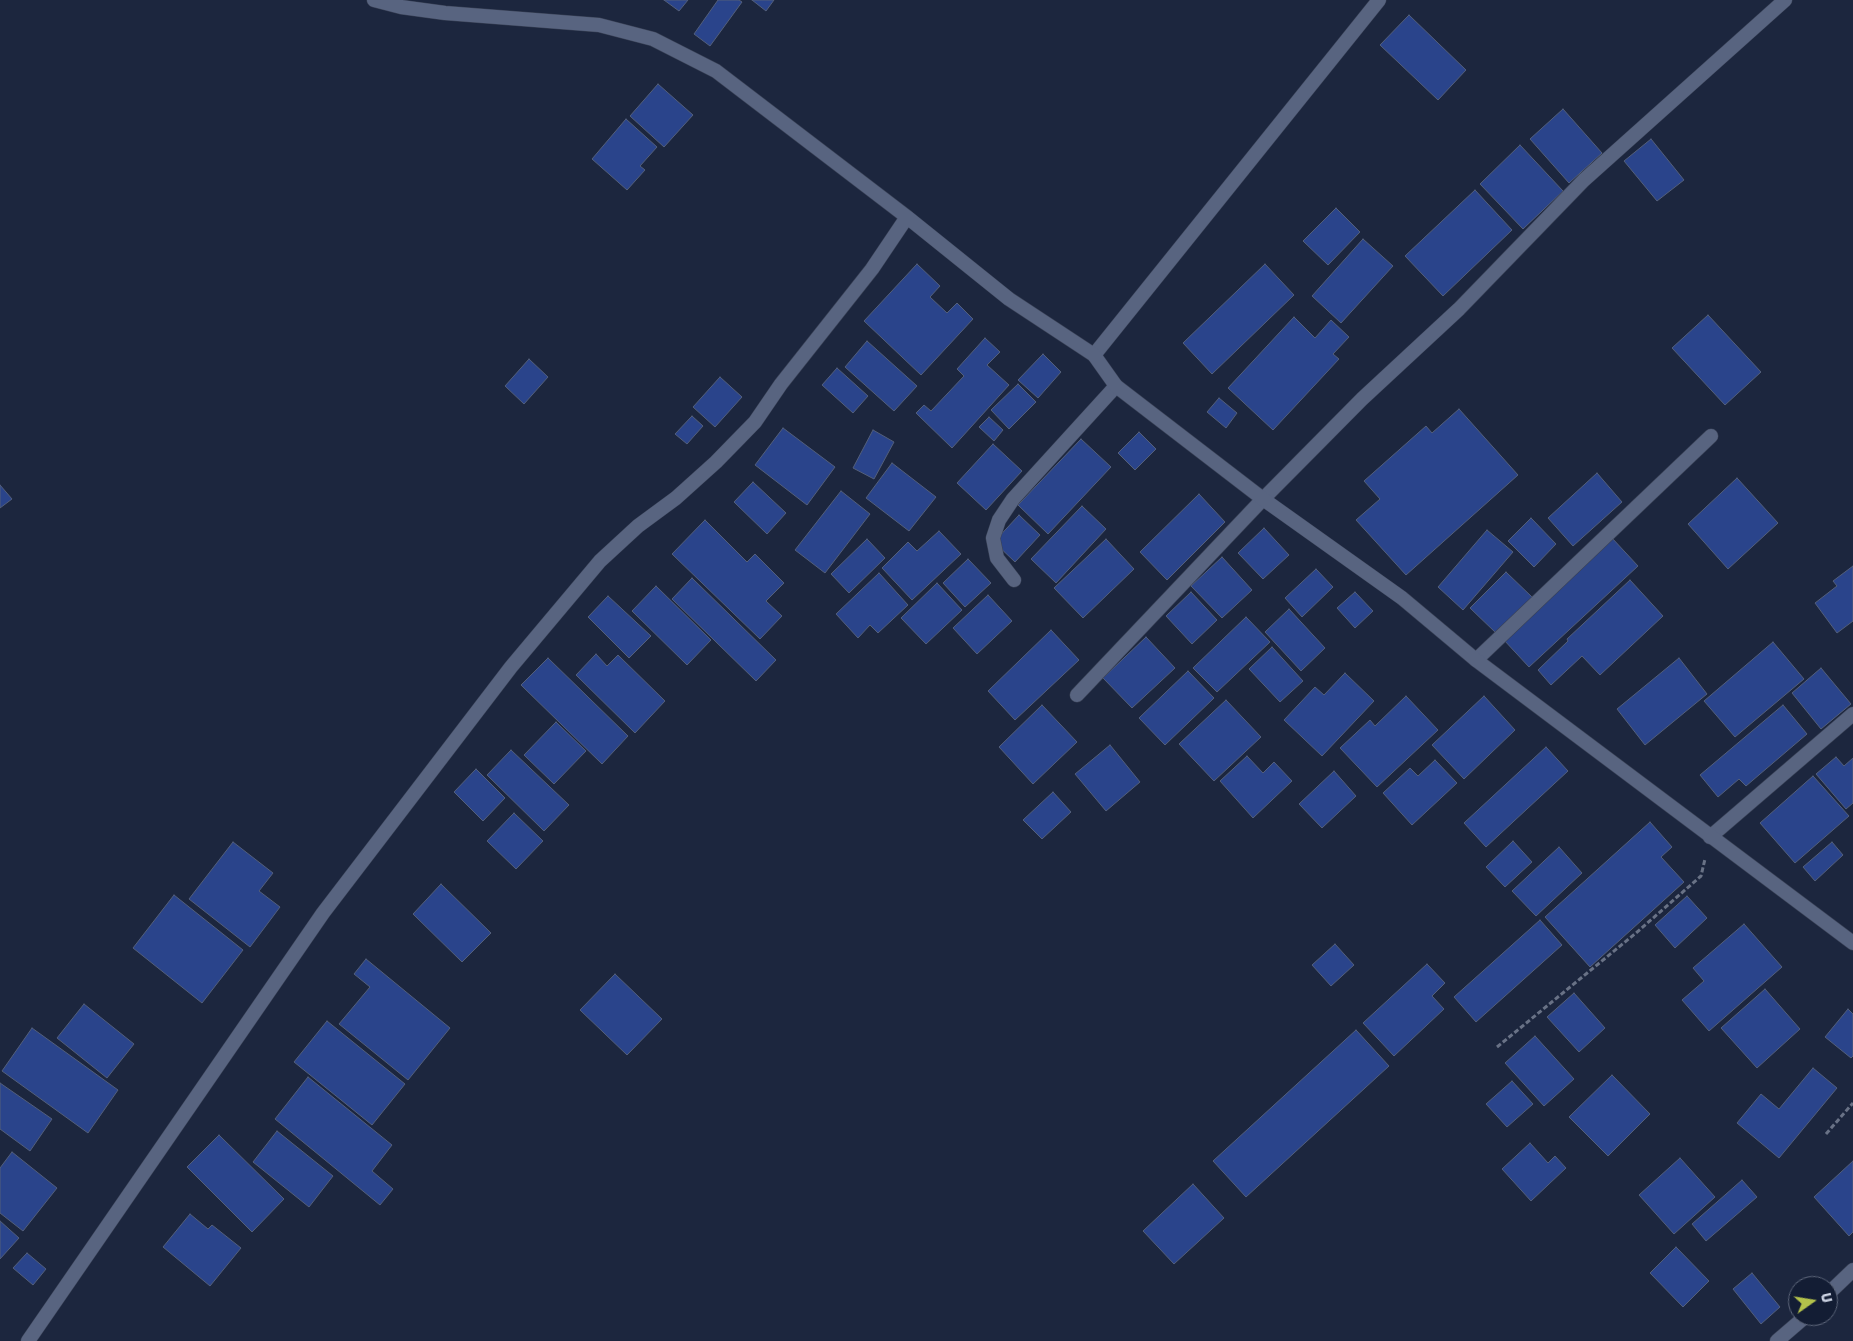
<!DOCTYPE html>
<html>
<head>
<meta charset="utf-8">
<style>
	body { margin:0 }
	#map { position:relative; width:1853px; height:1341px; overflow:hidden; background:#1c263e; font-family:Jost,sans-serif }
	canvas { display:block }
	.north { position:absolute; left:1788px; top:1276px; width:50px; height:50px; box-sizing:border-box; background:#131d34; border:1px solid #5d667a; border-radius:50%; rotate:77deg; font-size:14px; font-weight:700; line-height:20px; text-align:center; color:#ccd3e3 }
	.north::after { content:''; display:block; margin:auto; width:18px; height:22px; background:#b3c24b; clip-path:polygon(50% 0,100% 100%,50% 72%,0 100%) }
</style>
</head>
<body>
<div id="map">
<canvas width="1853" height="1341"></canvas>
<div class="north">U</div>
</div>
<script>
const ctx = document.querySelector('canvas').getContext('2d');
ctx.lineJoin = 'round';
function fillPath(path, color) { ctx.fillStyle = color; ctx.fill(path, 'evenodd'); }
const toPath = rows => new Path2D(rows.map(r => 'M' + r).join(''));
function trace(path, color, width, dash) { ctx.strokeStyle = color; ctx.lineWidth = width; ctx.lineCap = dash ? 'butt' : 'round'; ctx.setLineDash(dash || []); ctx.stroke(path); }
const building = toPath([
	[664,0,688,0,679,11,664,0],
	[718,0,739,0,742,2,710,46,694,34,718,0],
	[752,0,774,0,766,11,752,0],
	[1409,15,1466,70,1438,100,1380,45,1409,15],
	[658,84,693,115,664,147,630,116,658,84],
	[1563,109,1602,153,1569,183,1530,139,1563,109],
	[626,119,657,147,640,166,645,170,627,190,592,159,626,119],
	[1651,139,1684,180,1657,201,1624,161,1651,139],
	[1520,145,1563,191,1523,229,1480,184,1520,145],
	[1475,190,1512,230,1443,296,1405,256,1475,190],
	[1336,208,1360,232,1328,265,1303,241,1336,208],
	[1363,239,1393,266,1341,323,1312,296,1363,239],
	[917,264,940,286,930,297,947,313,957,303,973,319,921,375,864,321,917,264],
	[1265,264,1294,295,1212,374,1183,343,1265,264],
	[1708,315,1761,372,1725,405,1672,348,1708,315],
	[1294,317,1315,338,1331,320,1349,337,1333,354,1339,359,1273,430,1228,388,1294,317],
	[985,338,1000,352,987,365,1009,385,952,448,916,413,924,405,931,411,964,376,957,369,985,338],
	[867,341,917,386,894,411,845,367,867,341],
	[1043,354,1061,372,1038,398,1018,380,1043,354],
	[529,359,548,377,524,404,505,386,529,359],
	[837,368,868,396,853,413,822,385,837,368],
	[720,377,742,397,715,427,693,407,720,377],
	[1018,384,1036,402,1009,429,991,410,1018,384],
	[1219,398,1237,413,1226,428,1207,412,1219,398],
	[1459,409,1518,475,1406,575,1356,520,1380,499,1364,481,1426,426,1432,433,1459,409],
	[692,416,703,426,687,444,675,434,692,416],
	[989,417,1003,430,994,441,979,427,989,417],
	[783,428,835,467,807,505,755,465,783,428],
	[873,430,894,442,874,479,853,468,873,430],
	[1139,432,1156,449,1135,470,1118,453,1139,432],
	[1081,439,1111,467,1048,534,1018,505,1081,439],
	[993,444,1022,471,986,510,957,483,993,444],
	[892,463,936,497,909,531,866,498,892,463],
	[1597,473,1622,502,1573,546,1548,518,1597,473],
	[1737,478,1778,523,1728,569,1688,524,1737,478],
	[753,482,786,513,767,534,734,502,753,482],
	[0,485,12,499,0,508,0,485],
	[841,491,870,514,825,573,795,550,841,491],
	[1199,494,1225,522,1167,580,1140,552,1199,494],
	[1082,506,1106,529,1056,583,1031,559,1082,506],
	[1019,515,1040,535,1015,562,994,542,1019,515],
	[1531,518,1556,544,1534,567,1508,541,1531,518],
	[705,520,747,562,755,554,784,583,766,601,782,616,760,639,672,554,705,520],
	[1264,528,1289,555,1263,579,1238,553,1264,528],
	[1487,530,1513,552,1463,610,1438,587,1487,530],
	[939,531,961,554,912,600,882,568,908,542,917,551,939,531],
	[1612,538,1638,566,1529,667,1503,639,1612,538],
	[867,539,885,558,849,593,831,574,867,539],
	[1106,539,1134,569,1083,618,1054,588,1106,539],
	[1222,557,1252,590,1222,618,1191,586,1222,557],
	[968,559,991,583,965,607,943,583,968,559],
	[1853,566,1853,621,1837,633,1815,603,1837,586,1833,581,1853,566],
	[1316,569,1333,587,1302,617,1285,598,1316,569],
	[1506,572,1532,597,1496,633,1470,608,1506,572],
	[879,573,908,605,878,633,870,625,858,638,836,614,879,573],
	[692,578,776,660,756,681,672,599,692,578],
	[1630,580,1663,616,1600,675,1582,656,1551,685,1538,670,1568,641,1567,639,1630,580],
	[937,583,962,610,926,644,901,618,937,583],
	[656,586,711,640,687,665,632,611,656,586],
	[1191,592,1217,620,1192,644,1166,616,1191,592],
	[1355,592,1373,611,1355,628,1337,608,1355,592],
	[988,595,1012,621,977,654,953,628,988,595],
	[608,596,651,636,629,658,588,617,608,596],
	[1289,609,1325,648,1301,671,1265,632,1289,609],
	[1246,617,1270,642,1217,692,1193,668,1246,617],
	[1051,630,1079,660,1015,720,988,691,1051,630],
	[1146,637,1175,668,1132,708,1103,678,1146,637],
	[1773,642,1804,679,1735,737,1704,701,1773,642],
	[1272,647,1303,681,1280,702,1249,669,1272,647],
	[596,654,607,666,618,655,665,701,635,733,576,675,596,654],
	[548,658,628,736,602,764,521,685,548,658],
	[1679,658,1707,694,1645,745,1617,709,1679,658],
	[1821,668,1851,704,1821,729,1792,693,1821,668],
	[1188,671,1214,698,1165,745,1139,718,1188,671],
	[1345,673,1374,701,1322,756,1284,720,1315,687,1324,695,1345,673],
	[1406,696,1438,730,1377,787,1340,748,1370,720,1375,726,1406,696],
	[1484,696,1515,730,1464,779,1432,745,1484,696],
	[1226,700,1261,737,1214,781,1179,744,1226,700],
	[1042,705,1077,742,1033,784,999,747,1042,705],
	[1783,705,1807,734,1746,786,1739,779,1718,797,1700,775,1783,705],
	[556,722,586,751,554,784,524,755,556,722],
	[1110,745,1140,782,1106,811,1075,774,1110,745],
	[1546,747,1568,771,1486,847,1464,823,1546,747],
	[511,750,569,805,544,831,487,775,511,750],
	[1247,756,1263,773,1274,762,1292,781,1253,818,1220,781,1247,756],
	[1836,757,1844,766,1853,758,1853,803,1846,809,1816,774,1836,757],
	[1435,760,1457,783,1412,825,1383,793,1410,768,1418,776,1435,760],
	[476,769,505,798,483,821,454,792,476,769],
	[1334,771,1356,796,1322,828,1299,804,1334,771],
	[1813,776,1849,816,1795,863,1760,823,1813,776],
	[1053,792,1071,812,1042,839,1023,820,1053,792],
	[514,813,543,841,516,869,487,841,514,813],
	[1650,822,1672,847,1661,857,1684,882,1590,967,1545,917,1650,822],
	[1513,841,1532,862,1505,887,1486,867,1513,841],
	[233,842,273,873,259,891,280,907,250,947,189,899,233,842],
	[1832,842,1843,855,1815,881,1803,867,1832,842],
	[1559,847,1582,873,1536,916,1512,891,1559,847],
	[441,884,491,933,462,962,413,914,441,884],
	[174,895,243,950,202,1003,133,948,174,895],
	[1687,896,1707,918,1675,948,1655,925,1687,896],
	[1540,920,1562,945,1476,1022,1454,997,1540,920],
	[1744,924,1782,967,1709,1031,1682,1000,1704,981,1693,968,1744,924],
	[1335,944,1354,965,1331,986,1312,965,1335,944],
	[366,959,450,1028,408,1080,339,1024,370,987,354,974,366,959],
	[1427,964,1445,983,1432,996,1444,1009,1394,1056,1363,1023,1427,964],
	[615,974,662,1019,627,1055,580,1010,615,974],
	[1765,989,1800,1029,1757,1068,1721,1028,1765,989],
	[1574,993,1605,1028,1579,1052,1547,1017,1574,993],
	[84,1004,134,1044,107,1078,57,1038,84,1004],
	[1848,1009,1853,1014,1853,1056,1851,1058,1825,1037,1848,1009],
	[327,1021,405,1084,372,1125,294,1062,327,1021],
	[32,1028,118,1090,88,1133,2,1071,32,1028],
	[1356,1030,1389,1066,1246,1197,1213,1161,1356,1030],
	[1535,1036,1574,1079,1544,1106,1505,1063,1535,1036],
	[1813,1068,1837,1088,1779,1158,1737,1123,1761,1094,1779,1109,1813,1068],
	[1612,1075,1650,1114,1608,1156,1569,1117,1612,1075],
	[308,1077,392,1145,372,1171,393,1189,380,1205,275,1119,308,1077],
	[1512,1081,1533,1104,1507,1127,1486,1104,1512,1081],
	[0,1083,52,1119,30,1151,0,1129,0,1083],
	[277,1131,333,1176,309,1207,253,1162,277,1131],
	[219,1135,284,1199,252,1232,187,1167,219,1135],
	[1530,1143,1548,1163,1555,1156,1566,1168,1531,1201,1502,1169,1530,1143],
	[12,1152,57,1188,23,1231,0,1213,0,1168,12,1152],
	[1680,1158,1715,1197,1674,1234,1639,1195,1680,1158],
	[1853,1161,1853,1232,1849,1236,1814,1197,1853,1161],
	[1742,1180,1757,1197,1706,1241,1692,1224,1742,1180],
	[1193,1184,1224,1218,1174,1264,1143,1231,1193,1184],
	[190,1214,208,1229,212,1225,241,1248,210,1286,163,1247,190,1214],
	[0,1221,19,1238,0,1259,0,1221],
	[1676,1247,1709,1281,1683,1307,1650,1273,1676,1247],
	[27,1253,46,1269,33,1285,13,1268,27,1253],
	[1752,1273,1780,1307,1761,1324,1733,1289,1752,1273]
]);
const path = toPath([
	[1497,1047,1636,933,1701,876,1705,859],
	[1826,1134,1853,1103]
]);
const minor = toPath([
	[1094,355,1379,0],
	[1014,580,997,558,993,538,999,520,1013,499,1116,386],
	[1476,660,1711,436],
	[1077,695,1263,499,1362,399,1459,309,1584,180,1785,0],
	[1710,837,1853,714],
	[1828,1294,1853,1270],
	[1777,1341,1806,1316]
]);
const tertiary = toPath([
	[374,0,401,7,445,13,599,25,653,39,716,71,907,217,1009,299,1094,355,1116,386,1263,499,1402,598,1476,660,1853,943],
	[28,1341,323,913,511,667,600,561,638,526,676,498,716,462,755,422,781,384,872,269,907,217]
]);
fillPath(building, '#2a448b');
trace(building, '#535f7b', 1);
trace(minor, '#3a4256', 15);
trace(tertiary, '#3a4256', 15);
trace(path, '#697286', 3, [5, 2.5]);
trace(minor, '#586480', 14);
trace(tertiary, '#586480', 14);
</script>
</body>
</html>
